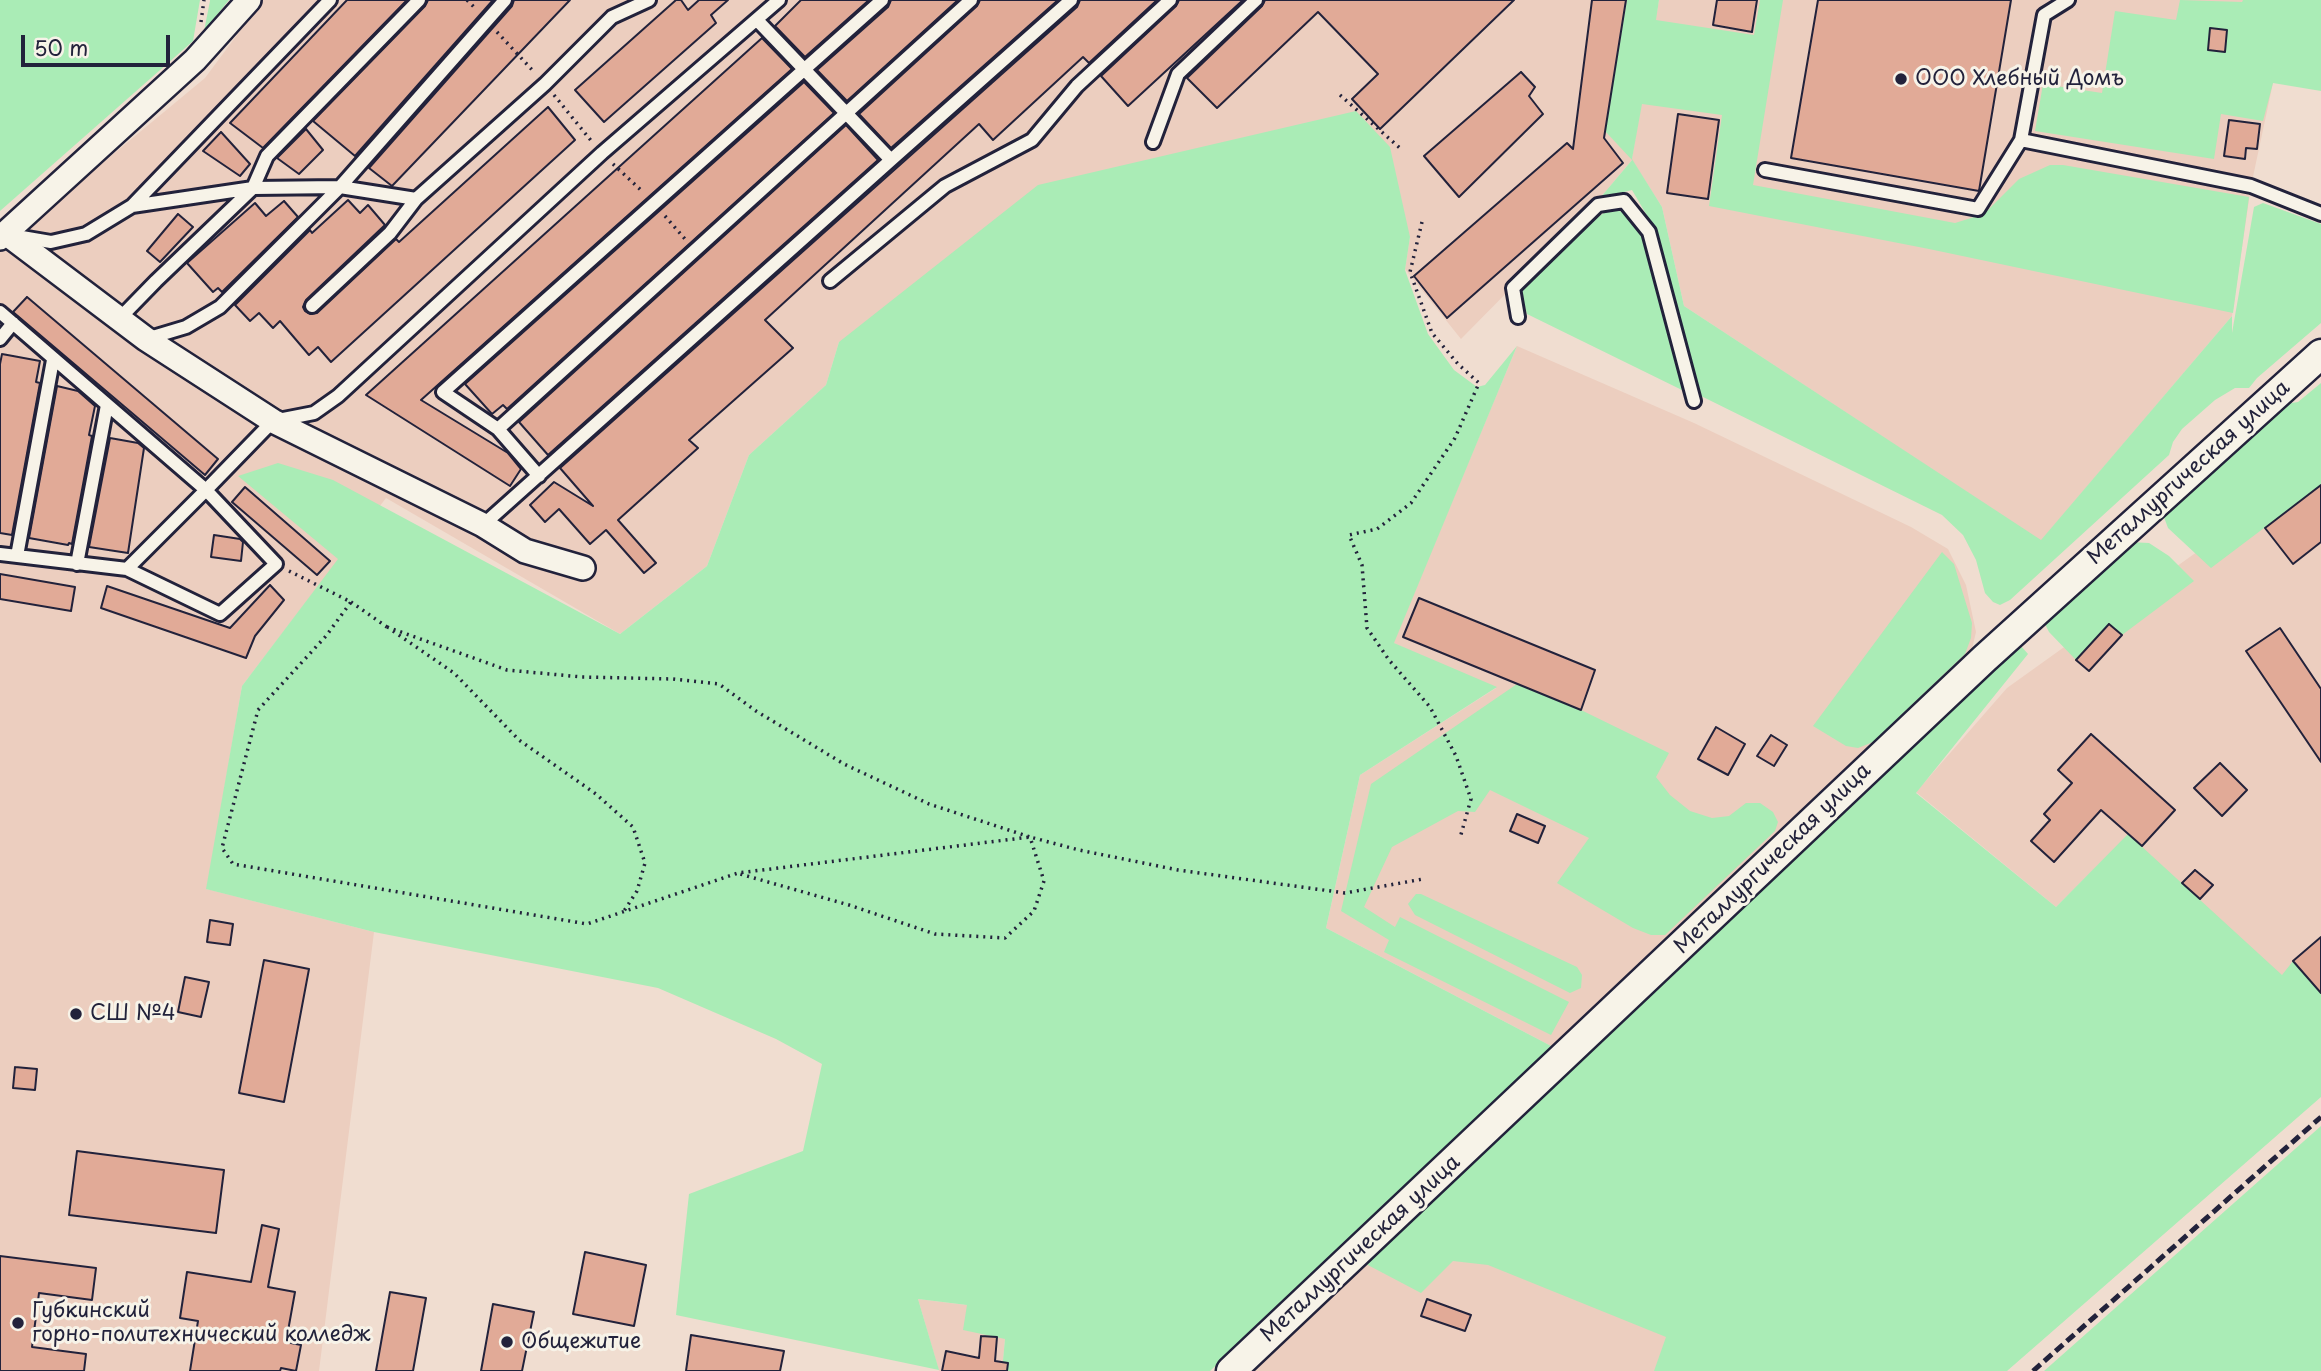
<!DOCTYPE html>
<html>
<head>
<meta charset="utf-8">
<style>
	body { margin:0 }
	#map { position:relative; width:2321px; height:1371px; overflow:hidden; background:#f0ddd0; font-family:"Playpen Sans",sans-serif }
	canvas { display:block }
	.scale { position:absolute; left:21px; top:35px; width:149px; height:32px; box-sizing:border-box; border:4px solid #22223b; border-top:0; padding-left:9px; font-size:21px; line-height:24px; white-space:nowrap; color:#22223b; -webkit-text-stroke:5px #f7f3e8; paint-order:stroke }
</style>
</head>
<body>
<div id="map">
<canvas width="2321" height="1371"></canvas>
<div class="scale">50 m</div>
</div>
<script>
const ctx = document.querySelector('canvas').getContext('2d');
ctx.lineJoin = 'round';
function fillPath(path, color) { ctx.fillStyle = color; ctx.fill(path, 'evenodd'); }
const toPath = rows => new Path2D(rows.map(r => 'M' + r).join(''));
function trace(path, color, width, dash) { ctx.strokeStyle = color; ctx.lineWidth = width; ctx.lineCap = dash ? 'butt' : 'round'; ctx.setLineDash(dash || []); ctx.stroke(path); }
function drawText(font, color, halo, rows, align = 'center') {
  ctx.font = font + ' "Playpen Sans",sans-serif'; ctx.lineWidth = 6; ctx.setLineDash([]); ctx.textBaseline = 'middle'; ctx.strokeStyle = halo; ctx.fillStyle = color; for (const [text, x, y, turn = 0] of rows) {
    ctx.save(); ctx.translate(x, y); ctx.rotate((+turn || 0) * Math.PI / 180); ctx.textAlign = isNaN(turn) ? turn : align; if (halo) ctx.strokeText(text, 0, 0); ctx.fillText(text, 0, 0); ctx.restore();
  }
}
const built = toPath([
	[263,0,1627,0,1605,130,1632,158,1659,0,2287,0,2273,83,2251,186,2232,316,2041,541,1684,306,1662,207,1632,160,1600,198,1461,339,1405,269,1410,237,839,342,826,385,749,455,707,566,620,634,386,498,242,686,207,889,374,932,319,1371,0,1371,0,248,205,78],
	[1517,346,1694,423,1911,527,1948,549,1966,585,1976,632,1972,649,1553,1047,1326,928,1360,775,1496,688,1393,643],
	[2321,463,2321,1034,2112,851,2056,907,1916,792,2007,688],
	[1365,1256,1450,1256,1486,1260,1672,1337,1659,1371,1245,1371],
	[918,1299,967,1305,1005,1339,1002,1371,939,1371]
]);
const green = toPath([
	[0,0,200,0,193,41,0,211],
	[210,0,229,0,204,31,210,1],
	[1627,0,1659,0,1656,20,1754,35,1760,0,1783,0,1753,185,1955,223,1984,214,2019,179,2050,165,2063,165,2249,197,2233,313,1929,249,1709,206,1722,115,1642,104,1632,159,1662,207,1684,306,2041,540,2232,316,2232,333,2254,207,2263,203,2321,224,2321,323,2257,378,2249,388,2235,388,2215,400,2182,429,2173,442,2169,455,2010,600,2000,605,1993,602,1985,593,1976,560,1963,535,1942,515,1699,395,1649,219,1632,190,1600,198,1632,160,1605,131],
	[2180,0,2242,2,2243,0,2321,0,2321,91,2273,83,2263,121,2221,114,2214,159,2035,131,2043,84,2102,93,2115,11,2176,20],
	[1356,111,1390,147,1410,237,1405,270,1428,334,1454,370,1477,387,1485,385,1517,346,1394,643,1497,687,1360,775,1326,928,1553,1047,1210,1371,1002,1371,1005,1339,963,1330,967,1305,918,1299,939,1370,676,1315,689,1194,803,1151,822,1064,776,1039,658,988,374,932,206,889,242,686,338,559,238,476,278,463,333,480,620,634,707,566,749,455,826,385,839,342,1038,185],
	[1616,210,1625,213,1644,236,1686,392,1527,314,1520,289,1592,221,1604,213],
	[2321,383,2321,485,2211,568,2168,528,2162,512,2279,405,2298,402],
	[2130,542,2149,543,2169,556,2194,581,2122,635,2109,624,2076,660,2049,632,2044,622],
	[1942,552,1954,564,1972,623,1971,638,1965,654,1873,742,1858,748,1846,746,1813,726],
	[2020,645,2028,654,1916,793,2056,907,2128,834,2282,975,2293,961,2321,993,2321,1097,2007,1371,1654,1371,1666,1337,1488,1265,1453,1261,1421,1293,1364,1263,2010,648],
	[1517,684,1581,710,1669,753,1656,777,1670,795,1690,811,1712,818,1729,816,1746,803,1760,803,1773,812,1778,822,1775,831,1665,935,1651,935,1633,928,1557,883,1589,838,1490,790,1475,812,1458,811,1392,847,1364,907,1395,927,1400,917,1569,1002,1551,1035,1384,952,1389,940,1341,911,1371,784],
	[1416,894,1421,894,1577,967,1582,975,1581,988,1570,993,1415,915,1408,904],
	[2321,1126,2321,1371,2044,1371]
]);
const building = toPath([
	[347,0,407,0,263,148,230,123,347,0],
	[428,0,493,0,355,156,313,121,425,6,428,0],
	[514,0,570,0,392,186,369,168,512,6,514,0],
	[676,0,681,0,688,10,699,0,728,0,711,15,716,23,604,122,575,90,676,0],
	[801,0,869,0,805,57,775,26,801,0],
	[891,0,958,0,847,101,817,70,888,7,891,0],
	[980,0,1058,0,891,148,859,114,977,6,980,0],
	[1080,0,1157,0,1089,63,1083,57,993,140,979,124,765,320,793,348,689,440,698,448,618,520,656,563,644,573,606,530,590,544,559,509,545,522,530,505,554,482,593,506,560,468,1077,7,1080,0],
	[1179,0,1243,0,1128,106,1101,76,1176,6,1179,0],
	[1265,0,1514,0,1380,129,1352,99,1378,74,1318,12,1217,108,1187,78,1262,6,1265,0],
	[1592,0,1626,0,1604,138,1623,163,1447,318,1414,276,1567,143,1573,149,1592,0],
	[1717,0,1757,0,1752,32,1713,25,1717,0],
	[1818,0,2011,0,1979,191,1791,158,1818,0],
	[2210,28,2227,30,2225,52,2208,50,2210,28],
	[762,38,792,69,421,400,508,453,521,469,510,486,366,395,762,38],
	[1521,72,1535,87,1529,96,1543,114,1459,197,1424,156,1521,72],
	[804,82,834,113,507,409,503,405,492,414,465,384,804,82],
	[548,107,575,140,331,362,318,347,309,355,280,321,273,328,259,313,250,321,235,305,310,230,312,233,348,200,360,213,368,205,385,225,306,300,303,307,305,311,310,314,317,313,396,239,399,242,548,107],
	[1678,114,1719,120,1708,199,1667,193,1678,114],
	[2229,120,2260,124,2257,149,2246,148,2245,159,2224,156,2229,120],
	[846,125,878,160,548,455,519,422,846,125],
	[306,129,323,150,299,174,277,158,306,129],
	[221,132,250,164,240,176,203,151,221,132],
	[284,201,298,217,222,292,218,288,213,292,187,263,255,203,266,216,284,201],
	[178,214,193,227,160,262,147,251,178,214],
	[27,297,218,459,205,475,13,312,27,297],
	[2,354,40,361,36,382,40,383,12,535,0,533,0,364,2,354],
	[57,386,78,391,95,406,89,435,92,436,72,544,69,543,68,545,29,538,57,386],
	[110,438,138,443,144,448,128,553,89,547,110,438],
	[2321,485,2321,542,2293,564,2265,528,2321,485],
	[245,487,330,561,317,575,232,502,245,487],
	[214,535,240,539,243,542,241,561,211,557,214,535],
	[0,574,75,587,71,611,0,599,0,574],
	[270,585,284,600,255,636,246,658,101,608,107,586,230,628,270,585],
	[1419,598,1595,670,1581,710,1403,637,1419,598],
	[2109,624,2122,635,2089,671,2076,660,2109,624],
	[2280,628,2321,689,2321,762,2246,651,2280,628],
	[1716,727,1745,744,1728,775,1698,759,1716,727],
	[2091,734,2175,810,2142,846,2101,810,2054,862,2031,841,2050,820,2044,814,2072,783,2058,770,2091,734],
	[1771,735,1787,745,1774,766,1757,756,1771,735],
	[2220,763,2247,790,2222,816,2194,788,2220,763],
	[1517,814,1545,826,1538,843,1510,831,1517,814],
	[2195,870,2213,885,2200,899,2182,883,2195,870],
	[210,920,233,924,230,945,207,942,210,920],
	[2321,937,2321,993,2293,961,2321,937],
	[264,960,309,969,284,1102,239,1093,264,960],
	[185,977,209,982,201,1017,178,1012,185,977],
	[15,1067,37,1069,35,1090,13,1088,15,1067],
	[77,1151,224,1170,216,1233,69,1215,77,1151],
	[262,1225,279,1229,268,1287,295,1292,286,1342,301,1345,296,1371,281,1368,280,1371,190,1371,198,1321,180,1318,187,1272,251,1282,262,1225],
	[585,1252,646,1265,634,1326,573,1314,585,1252],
	[0,1256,96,1268,92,1300,39,1293,32,1347,86,1354,84,1371,0,1371,0,1256],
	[390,1292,426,1298,413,1371,376,1371,390,1292],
	[1427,1299,1471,1315,1465,1331,1421,1316,1427,1299],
	[493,1304,534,1312,522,1371,481,1371,493,1304],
	[691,1335,784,1351,780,1371,686,1371,691,1335],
	[981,1336,997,1337,995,1361,1008,1363,1007,1371,942,1371,946,1351,979,1358,981,1336]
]);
const path = toPath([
	[467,0,476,9],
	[201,22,204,0],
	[497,32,535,73],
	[554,95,593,143],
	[1340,95,1401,149],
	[613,164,643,192],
	[665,216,685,239],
	[1422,222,1410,272,1432,333,1458,364,1479,383,1455,438,1411,503,1377,529,1349,535,1362,565,1367,628,1389,660,1430,707,1456,756,1471,799,1460,838],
	[289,571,351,602,326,636,258,710,222,848,233,864,587,924,738,873,1030,837,1079,850,1178,870,1345,893,1423,879],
	[351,602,387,627],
	[387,627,507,670,582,677,673,679,719,684,756,711,844,764,929,804,1030,837,1044,881,1034,911,1005,938,935,934,849,905,740,874],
	[393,631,454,673,519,740,596,794,633,827,645,863,637,891,622,914]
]);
const service = toPath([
	[757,20,891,160,1071,0],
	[2021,140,2044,15,2068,0],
	[1153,142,1178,74,1256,0],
	[1765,170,1978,209,2021,140,2251,186,2321,214],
	[132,206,330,0],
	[16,236,51,242,86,234,132,206,253,188,267,156,419,0],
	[830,281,945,186,1032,140,1077,86,1170,0],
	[312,306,390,233,416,199,545,84,612,17,649,0],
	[0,312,206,490,127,569,0,554],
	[1518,317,1513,288,1598,205,1624,201,1649,232,1694,401],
	[120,318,156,281,253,188,340,187,505,0],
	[0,339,13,323],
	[146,339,186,327,220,307,340,187,416,199],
	[498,429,443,392,882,0],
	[539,476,498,429,971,0],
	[483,525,891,160],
	[17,556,53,360],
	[77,564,107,405],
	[127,569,220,614,276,564,206,490,273,421,314,413,338,396,602,153,779,0]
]);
const minor = toPath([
	[7,234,146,339,273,421,483,525,525,551,583,568],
	[0,238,195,60,249,0]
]);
const tertiary = toPath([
	[1231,1371,1984,659,2321,354]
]);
const rail = toPath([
	[2033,1371,2321,1117]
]);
const markers = [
	[1901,79,7,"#22223b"],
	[76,1014,7,"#22223b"],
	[18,1323,7,"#22223b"],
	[507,1342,7,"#22223b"]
];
const poiNames = [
	["ООО Хлебный Домъ",1915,79],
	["СШ №4",90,1014],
	["Губкинский",32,1311],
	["горно-политехнический колледж",32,1335],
	["Общежитие",521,1342]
];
const streetNames = [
	["Металлургическая улица",2189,473,-42],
	["Металлургическая улица",1773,859,-44],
	["Металлургическая улица",1361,1249,-43]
];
fillPath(built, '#eccebf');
fillPath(green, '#aaecb6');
fillPath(building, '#e1aa97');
trace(building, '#22223b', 2);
trace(service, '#22223b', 18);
trace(minor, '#22223b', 28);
trace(tertiary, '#22223b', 33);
trace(path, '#22223b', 3.5, [2, 5]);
trace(service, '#f7f3e8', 12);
trace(minor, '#f7f3e8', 23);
trace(tertiary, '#f7f3e8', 28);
trace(rail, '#22223b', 5, [10, 5]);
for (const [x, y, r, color] of markers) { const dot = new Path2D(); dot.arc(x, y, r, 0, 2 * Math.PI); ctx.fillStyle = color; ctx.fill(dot); trace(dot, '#f7f3e8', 2.5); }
drawText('21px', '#22223b', '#f7f3e8', poiNames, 'left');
drawText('21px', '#22223b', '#f7f3e8', streetNames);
</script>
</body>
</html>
